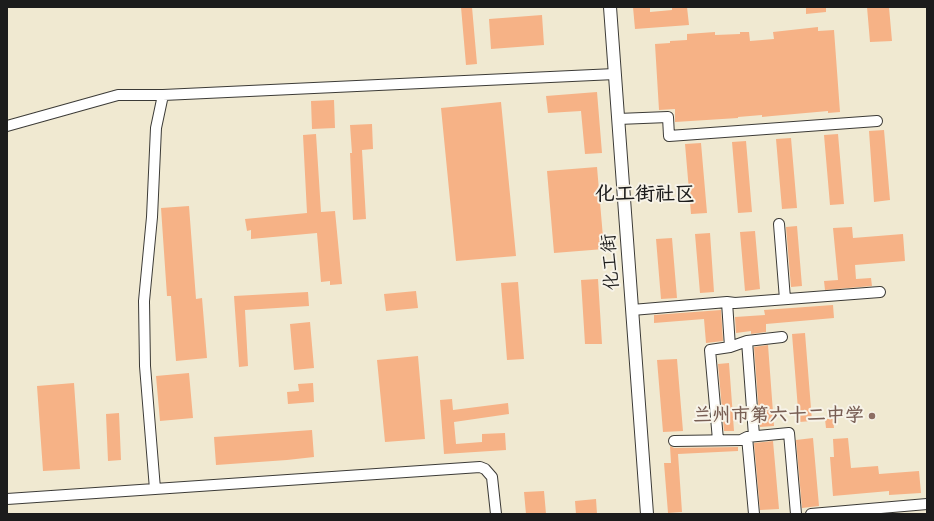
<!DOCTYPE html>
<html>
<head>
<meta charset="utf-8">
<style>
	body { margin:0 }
	#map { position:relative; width:934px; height:521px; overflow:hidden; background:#f0e9d1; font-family:Caveat,sans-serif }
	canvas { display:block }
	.frame { position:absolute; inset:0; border:8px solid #1c1c1c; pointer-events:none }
</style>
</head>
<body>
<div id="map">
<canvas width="934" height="521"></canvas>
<div class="frame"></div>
</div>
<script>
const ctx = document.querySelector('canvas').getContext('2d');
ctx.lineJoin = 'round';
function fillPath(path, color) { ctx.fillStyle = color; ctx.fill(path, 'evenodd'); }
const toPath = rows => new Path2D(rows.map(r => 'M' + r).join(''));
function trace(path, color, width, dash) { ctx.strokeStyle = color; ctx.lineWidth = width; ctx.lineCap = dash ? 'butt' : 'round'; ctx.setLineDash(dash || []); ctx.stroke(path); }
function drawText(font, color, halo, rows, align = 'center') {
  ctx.font = font + ' Caveat,"LXGW WenKai TC",sans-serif'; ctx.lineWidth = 4; ctx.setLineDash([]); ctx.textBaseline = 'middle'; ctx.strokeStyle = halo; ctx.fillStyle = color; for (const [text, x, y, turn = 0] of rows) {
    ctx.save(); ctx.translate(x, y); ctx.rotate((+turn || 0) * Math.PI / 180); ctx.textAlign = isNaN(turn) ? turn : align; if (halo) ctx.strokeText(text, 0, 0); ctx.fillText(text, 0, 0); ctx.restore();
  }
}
const building = toPath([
	[461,7,472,7,477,64,466,65],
	[633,7,650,7,650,12,672,10,672,7,687,7,689,25,635,29],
	[806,7,826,7,826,12,806,14],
	[867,7,889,7,892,41,870,42],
	[542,15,544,45,491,49,489,19],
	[818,27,818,31,834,30,840,112,828,113,828,111,772,116,762,117,762,115,738,117,738,118,675,122,675,109,659,110,655,44,670,43,670,41,687,40,687,34,715,32,715,35,740,34,740,32,749,32,750,41,774,39,773,32],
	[597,92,602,153,585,154,581,111,548,113,546,96],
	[334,100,335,128,312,129,311,101],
	[501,102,516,256,456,261,441,108],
	[372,124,373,149,362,150,366,219,353,220,350,153,352,153,350,125],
	[884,130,890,200,874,202,869,131],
	[316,134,321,212,335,211,342,284,330,285,330,281,321,282,317,233,251,239,251,230,247,231,245,219,307,213,303,135],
	[838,134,844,204,830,205,824,135],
	[791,138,797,208,782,209,776,139],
	[746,141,752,212,738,213,732,142],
	[701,143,707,213,691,214,685,144],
	[597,167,604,249,554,253,547,171],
	[189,206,196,299,202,298,207,358,176,361,171,296,167,296,161,208],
	[797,226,802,286,791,287,786,227],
	[852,227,853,238,903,234,905,261,855,265,856,279,871,278,872,286,825,290,824,281,838,280,833,228],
	[755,231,760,289,745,291,740,232],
	[710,233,714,292,700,293,695,234],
	[672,238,677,298,661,299,656,239],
	[598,279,602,344,585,344,581,280],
	[518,282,524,359,507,360,501,283],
	[416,291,418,308,386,311,384,294],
	[308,292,309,306,245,310,248,366,239,367,234,296],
	[833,305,834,318,766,324,766,332,751,334,751,331,736,333,735,317,765,315,764,310],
	[721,310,723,341,706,343,704,319,654,323,654,315],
	[310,322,314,368,294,370,290,324],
	[805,333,812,421,799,422,792,334],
	[768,345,774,426,760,427,754,347],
	[418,356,425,439,385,442,377,360],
	[677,359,683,431,663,432,657,360],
	[729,363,734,431,724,431,718,364],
	[189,373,193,418,160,421,156,376],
	[74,383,80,469,43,471,37,386],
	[313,383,314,402,288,404,287,392,299,391,298,384],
	[452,399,453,410,508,403,509,414,454,422,456,444,482,442,482,434,505,433,506,450,444,454,440,400],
	[119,413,121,460,108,461,106,414],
	[825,419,833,419,834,428,826,428],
	[312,430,314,457,287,460,216,465,214,437],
	[813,438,819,506,802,508,796,440],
	[848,438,851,468,878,466,879,474,919,471,921,493,889,495,889,491,833,496,830,457,834,457,833,439],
	[773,441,779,509,760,510,754,443],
	[670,446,674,448,738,447,738,451,678,454,682,512,668,513,664,463,671,463],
	[544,491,546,514,526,514,524,492],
	[596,499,597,514,576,514,575,501]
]);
const minor = toPath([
	[618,119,668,117,669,136,877,121],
	[7,126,118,95,163,95],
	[779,224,785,299],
	[727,302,730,347],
	[632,310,727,302,735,303,880,292],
	[747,341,754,436],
	[718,440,710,350,730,347,747,341,782,337],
	[674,441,741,440,747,437],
	[155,489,145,366,144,301,152,217,156,128,163,95,615,74],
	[7,499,480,467,485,469,492,477,496,514],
	[754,514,747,437,789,433,796,514],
	[811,514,927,504]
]);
const tertiary = toPath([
	[610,7,647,514]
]);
const markers = [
	[872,416,4,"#8d6e63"]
];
const streetNames = [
	["化工街",611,262,-94]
];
const educationNames = [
	["兰州市第六十二中学",864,416]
];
const neighbourhoodNames = [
	["化工街社区",645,195]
];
fillPath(building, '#f6b286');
trace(minor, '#3c3b37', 12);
trace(tertiary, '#3c3b37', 14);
trace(minor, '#fff', 10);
trace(tertiary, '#fff', 12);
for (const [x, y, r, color] of markers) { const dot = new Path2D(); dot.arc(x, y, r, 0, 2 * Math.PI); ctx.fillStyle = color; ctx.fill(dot); trace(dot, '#f7f3e8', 1.5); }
drawText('19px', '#1c1c1c', '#f7f3e8', streetNames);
drawText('bold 19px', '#785e54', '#f7f3e8', educationNames, 'right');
drawText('bold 20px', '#1c1c1c', '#f7f3e8', neighbourhoodNames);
</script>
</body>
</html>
